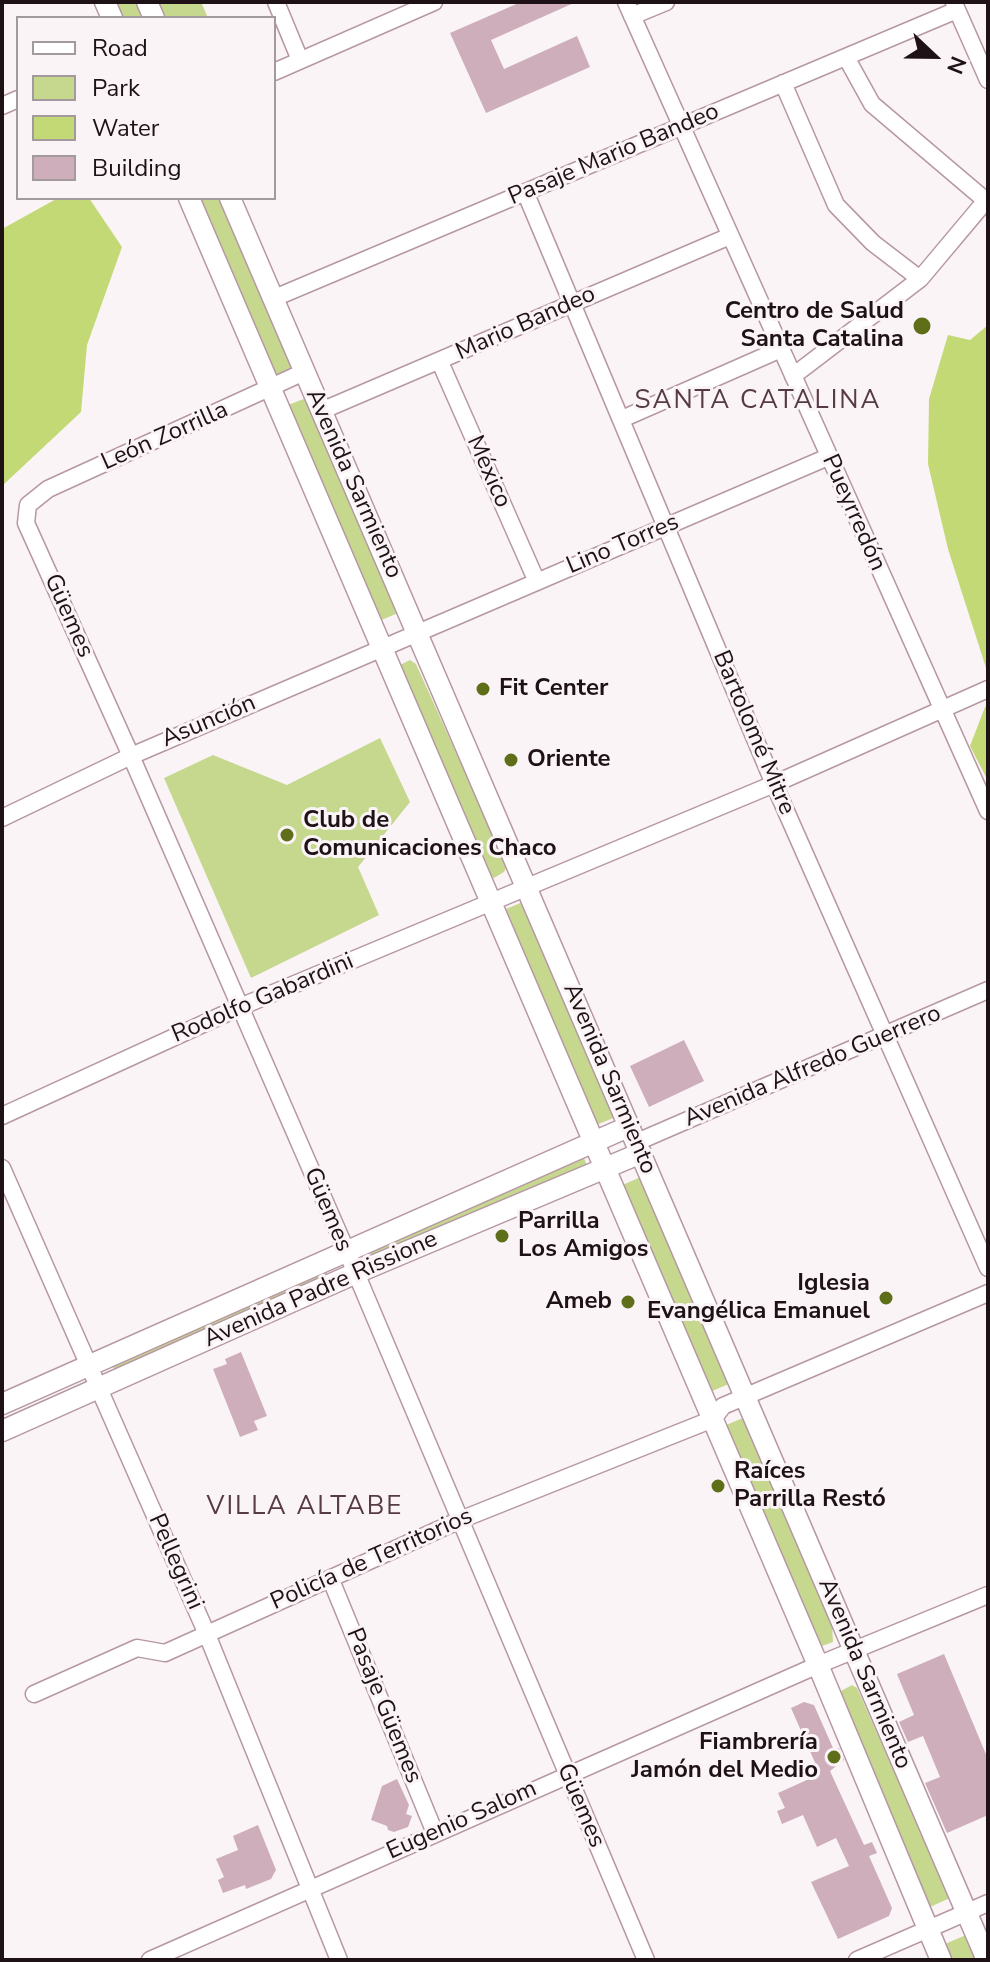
<!DOCTYPE html>
<html>
<head>
<meta charset="utf-8">
<style>
	body { margin:0 }
	#map { position:relative; width:990px; height:1962px; overflow:hidden; background:#fbf4f7; font-family:"Nunito Sans",sans-serif }
	canvas { display:block }
	.frame { position:absolute; inset:0; border:4px solid #1e1217; pointer-events:none }
	.legend { position:absolute; left:16px; top:16px; width:260px; height:184px; box-sizing:border-box; background:#fbf4f7; border:2px solid #a39a9d; margin:0; padding:10px 14px; list-style:none; font-size:24px; color:#1e1217 }
	.legend li { display:flex; align-items:center; gap:16px; height:40px }
	.legend b { width:40px; border:2px solid #a39a9d }
	.north { position:absolute; left:894px; top:16px; width:80px; height:80px; -webkit-text-stroke:6px #fbf4f7; paint-order:stroke; rotate:112deg; font-size:22px; font-weight:700; line-height:32px; text-align:center; color:#1e1217 }
	.north::after { content:''; display:block; margin:auto; width:28px; height:36px; background:#1e1217; clip-path:polygon(50% 0,100% 100%,50% 72%,0 100%) }
</style>
</head>
<body>
<div id="map">
<canvas width="990" height="1962"></canvas>
<div class="frame"></div>
<ul class="legend">
<li><b style="height:10px;background:#fff"></b>Road</li>
<li><b style="height:22px;background:#c5d88d"></b>Park</li>
<li><b style="height:22px;background:#c2d975"></b>Water</li>
<li><b style="height:22px;background:#ceaebb"></b>Building</li>
</ul>
<div class="north">N</div>
</div>
<script>
const ctx = document.querySelector('canvas').getContext('2d');
ctx.lineJoin = 'round';
function fillPath(path, color) { ctx.fillStyle = color; ctx.fill(path, 'evenodd'); }
const toPath = rows => new Path2D(rows.map(r => 'M' + r).join(''));
function trace(path, color, width, dash) { ctx.strokeStyle = color; ctx.lineWidth = width; ctx.lineCap = dash ? 'butt' : 'round'; ctx.setLineDash(dash || []); ctx.stroke(path); }
function drawText(font, color, halo, rows, align = 'center') {
  ctx.font = font + ' "Nunito Sans",sans-serif'; ctx.lineWidth = 6; ctx.setLineDash([]); ctx.textBaseline = 'middle'; ctx.strokeStyle = halo; ctx.fillStyle = color; for (const [text, x, y, turn = 0] of rows) {
    ctx.save(); ctx.translate(x, y); ctx.rotate((+turn || 0) * Math.PI / 180); ctx.textAlign = isNaN(turn) ? turn : align; if (halo) ctx.strokeText(text, 0, 0); ctx.fillText(text, 0, 0); ctx.restore();
  }
}
const green = toPath([
	[116,2,139,2,144,14,135,18,123,18],
	[154,2,201,2,208,18,161,18],
	[198,198,220,198,293,368,274,376],
	[309,397,398,613,377,622,288,405],
	[410,660,416,664,507,866,504,872,494,878,488,874,400,665],
	[380,738,410,802,358,867,379,915,251,978,164,778,213,755,287,785],
	[525,901,616,1117,596,1125,506,909],
	[583,1156,588,1167,373,1259,368,1248],
	[641,1177,731,1383,710,1392,620,1186],
	[324,1267,329,1279,115,1371,110,1360],
	[745,1417,832,1624,833,1642,822,1646,812,1632,724,1426],
	[852,1685,857,1688,950,1898,930,1907,839,1696,841,1691],
	[966,1935,976,1960,952,1960,945,1944]
]);
const water = toPath([
	[58,198,89,198,122,247,87,345,81,412,2,486,2,229],
	[988,325,988,671,987,671,948,549,928,464,929,399,948,335,970,340],
	[988,705,988,781,970,746,985,707]
]);
const building = toPath([
	[521,2,576,2,491,40,504,69,577,36,590,67,486,113,450,33],
	[684,1040,704,1081,649,1107,630,1066],
	[241,1352,267,1416,254,1421,258,1430,240,1437,213,1369,227,1364,225,1359],
	[944,1654,988,1759,988,1815,947,1833,925,1783,940,1777,923,1736,908,1742,899,1722,914,1715,897,1674],
	[804,1702,814,1705,833,1748,839,1748,844,1760,830,1771,864,1845,872,1842,877,1853,869,1856,892,1908,889,1916,838,1939,811,1882,849,1866,836,1838,817,1847,803,1815,782,1824,777,1811,785,1808,778,1793,820,1774,791,1708],
	[397,1779,409,1805,406,1814,412,1816,408,1827,394,1832,388,1830,387,1826,371,1820,382,1786],
	[258,1825,276,1870,271,1879,246,1889,245,1885,223,1893,218,1880,224,1877,216,1859,238,1850,233,1836]
]);
const minor = toPath([
	[276,2,300,60],
	[626,2,988,811],
	[954,3,988,80],
	[632,16,666,2],
	[846,57,872,104,985,200],
	[274,72,434,2],
	[783,83,836,205,873,243,920,279],
	[2,106,18,99],
	[526,194,774,784,988,1268],
	[272,299,957,10],
	[440,362,537,582],
	[304,372,48,489,28,505,26,523,131,756,356,1273,646,1960],
	[793,376,920,279,988,198],
	[321,411,730,236],
	[622,419,781,349],
	[2,818,131,756,828,457],
	[2,1116,240,1007,774,784,988,689],
	[637,1142,988,990],
	[2,1168,206,1632,339,1960],
	[331,1580,435,1833],
	[34,1694,137,1648,165,1653,460,1520,713,1419,723,1406,988,1293],
	[150,1960,818,1665,988,1595],
	[857,1960,988,1903]
]);
const major = toPath([
	[105,2,112,18],
	[147,2,154,18],
	[189,198,818,1665,941,1960],
	[230,198,987,1960],
	[2,1404,630,1126],
	[2,1431,356,1273,641,1153]
]);
const markers = [
	[922,326,10,"#5e6e19"],
	[483,689,8,"#5e6e19"],
	[511,760,8,"#5e6e19"],
	[287,835,8,"#5e6e19"],
	[502,1236,8,"#5e6e19"],
	[886,1298,8,"#5e6e19"],
	[628,1302,8,"#5e6e19"],
	[718,1486,8,"#5e6e19"],
	[834,1757,8,"#5e6e19"]
];
const streetNames = [
	["Pasaje Mario Bandeo",614,155,-23],
	["Mario Bandeo",526,324,-24],
	["León Zorrilla",165,437,-24],
	["México",488,472,66],
	["Avenida Sarmiento",353,484,66],
	["Pueyrredón",853,513,66],
	["Lino Torres",623,545,-23],
	["Güemes",68,616,66],
	["Asunción",209,722,-23],
	["Bartolomé Mitre",753,733,67],
	["Rodolfo Gabardini",263,999,-23],
	["Avenida Alfredo Guerrero",813,1067,-23],
	["Avenida Sarmiento",609,1079,67],
	["Güemes",327,1210,67],
	["Avenida Padre Rissione",321,1290,-24],
	["Policía de Territorios",372,1560,-24],
	["Pellegrini",175,1562,66],
	["Avenida Sarmiento",864,1674,67],
	["Pasaje Güemes",383,1706,68],
	["Güemes",580,1806,67],
	["Eugenio Salom",462,1821,-24]
];
const poiNames = [
	["Centro de Salud",904,312,"right"],
	["Santa Catalina",904,340,"right"],
	["Fit Center",499,689],
	["Oriente",527,760],
	["Club de",303,821],
	["Comunicaciones Chaco",303,849],
	["Parrilla",518,1222],
	["Los Amigos",518,1250],
	["Iglesia",870,1284,"right"],
	["Evangélica Emanuel",870,1312,"right"],
	["Ameb",612,1302,"right"],
	["Raíces",734,1472],
	["Parrilla Restó",734,1500],
	["Fiambrería",818,1743,"right"],
	["Jamón del Medio",818,1771,"right"]
];
const neighbourhoodNames = [
	["SANTA CATALINA",758,402],
	["VILLA ALTABE",305,1508]
];
fillPath(green, '#c5d88d');
fillPath(water, '#c2d975');
fillPath(building, '#ceaebb');
trace(minor, '#b697a4', 19);
trace(major, '#b697a4', 23);
trace(minor, '#fff', 16);
trace(major, '#fff', 20);
for (const [x, y, r, color] of markers) { const dot = new Path2D(); dot.arc(x, y, r, 0, 2 * Math.PI); ctx.fillStyle = color; ctx.fill(dot); trace(dot, '#fbf4f7', 3); }
drawText('24px', '#1e1217', '#fbf4f7', streetNames);
drawText('bold 24px', '#1e1217', '#fbf4f7', poiNames, 'left');
ctx.letterSpacing = '2px';
drawText('26px', '#563b47', '#fbf4f7', neighbourhoodNames);
ctx.letterSpacing = '0px';
</script>
</body>
</html>
